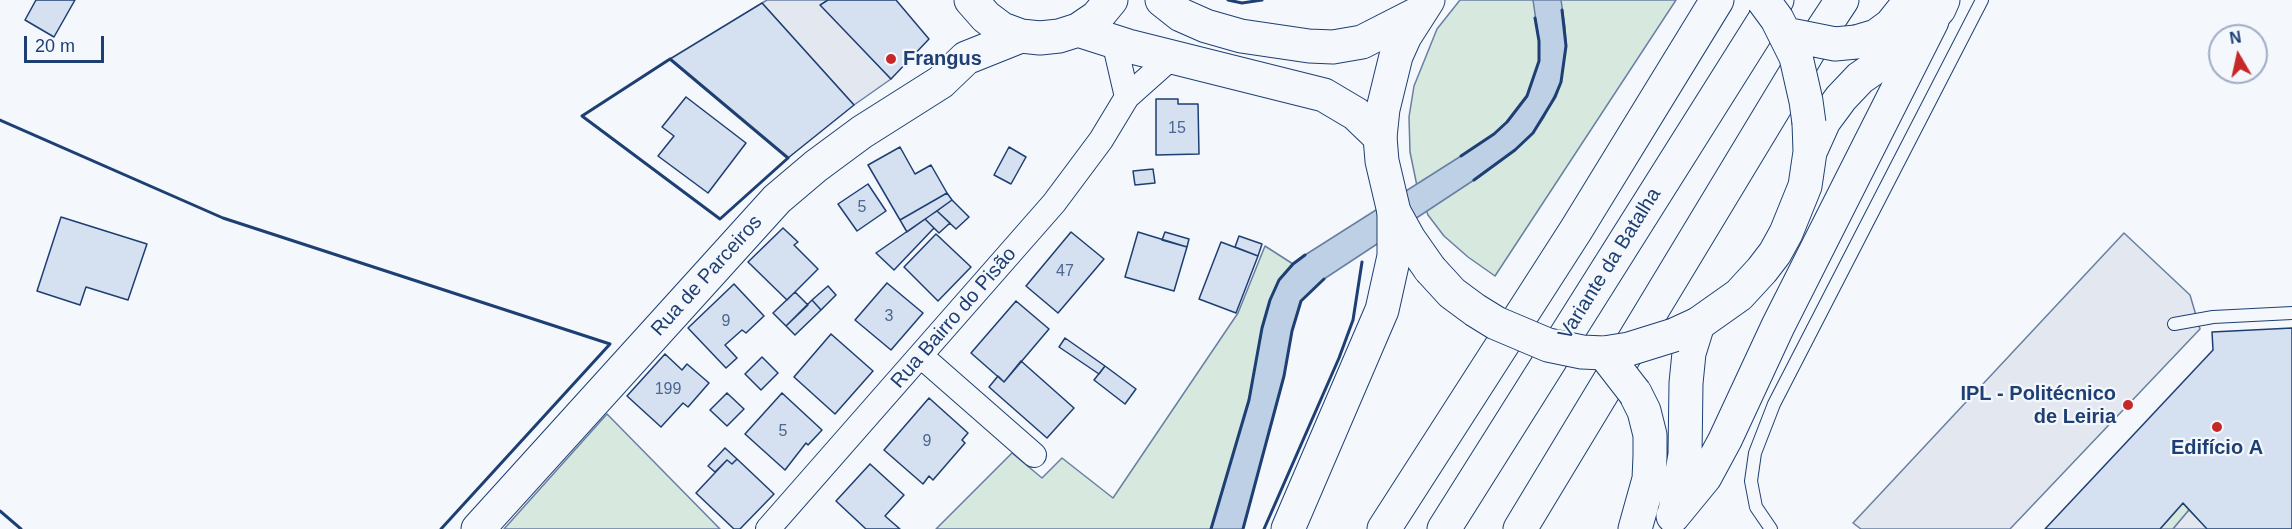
<!DOCTYPE html>
<html>
<head>
<meta charset="utf-8">
<style>
	body { margin:0 }
	#map { position:relative; width:2292px; height:529px; overflow:hidden; background:#f4f7fb; font-family:Arial,sans-serif }
	canvas { display:block }
	.north { position:absolute; left:2208px; top:24px; width:60px; height:60px; box-sizing:border-box; background:#f4f7fb; border:2px solid #9eadc5; border-radius:50%; rotate:351deg; font-size:16px; font-weight:700; line-height:24px; text-align:center; color:#1d3f73 }
	.north::after { content:''; display:block; margin:auto; width:21px; height:27px; background:#c62828; clip-path:polygon(50% 0,100% 100%,50% 72%,0 100%) }
	.scale { position:absolute; left:24px; top:36px; width:80px; height:27px; box-sizing:border-box; border:3px solid #1d3f73; border-top:0; padding-left:8px; font-size:18px; line-height:21px; white-space:nowrap; color:#1d3f73; -webkit-text-stroke:4px #f4f7fb; paint-order:stroke }
</style>
</head>
<body>
<div id="map">
<canvas width="2292" height="529"></canvas>
<div class="north">N</div>
<div class="scale">20 m</div>
</div>
<script>
const ctx = document.querySelector('canvas').getContext('2d');
ctx.lineJoin = 'round';
function fillPath(path, color) { ctx.fillStyle = color; ctx.fill(path, 'evenodd'); }
const toPath = rows => new Path2D(rows.map(r => 'M' + r).join(''));
function trace(path, color, width, dash) { ctx.strokeStyle = color; ctx.lineWidth = width; ctx.lineCap = dash ? 'butt' : 'round'; ctx.setLineDash(dash || []); ctx.stroke(path); }
function drawText(font, color, halo, rows, align = 'center') {
  ctx.font = font + ' Arial,sans-serif'; ctx.lineWidth = 4.5; ctx.setLineDash([]); ctx.textBaseline = 'middle'; ctx.strokeStyle = halo; ctx.fillStyle = color; for (const [text, x, y, turn = 0] of rows) {
    ctx.save(); ctx.translate(x, y); ctx.rotate((+turn || 0) * Math.PI / 180); ctx.textAlign = isNaN(turn) ? turn : align; if (halo) ctx.strokeText(text, 0, 0); ctx.fillText(text, 0, 0); ctx.restore();
  }
}
const green = toPath([
	[1460,0,1676,0,1495,276,1468,257,1444,236,1428,215,1417,186,1410,152,1409,117,1414,86,1437,29,1460,0],
	[1265,246,1293,264,1279,280,1270,300,1262,328,1249,400,1211,529,936,529,1012,453,1042,478,1062,458,1113,498,1238,313,1265,246],
	[607,414,720,529,504,529,607,414],
	[2183,503,2189,510,2173,529,2160,529,2183,503]
]);
const parking = toPath([
	[767,0,828,0,821,5,891,79,854,105,762,3,767,0],
	[2124,233,2190,295,2200,329,2010,529,1861,529,1853,523,2124,233],
	[2189,510,2207,528,2207,529,2173,529,2189,510]
]);
const water = toPath([
	[1533,0,1561,0,1565,27,1566,46,1561,82,1544,117,1533,133,1515,150,1474,180,1324,279,1301,301,1292,331,1284,376,1243,529,1211,529,1249,400,1262,328,1270,300,1279,280,1293,264,1305,255,1461,156,1494,134,1507,122,1527,96,1539,61,1539,41,1533,0]
]);
const building = toPath([
	[36,0,75,0,54,37,25,20,36,0],
	[828,0,896,0,929,39,891,79,820,5,828,0],
	[762,3,854,105,788,158,670,59,762,3],
	[686,97,746,143,708,193,658,156,674,136,662,127,686,97],
	[1156,99,1178,99,1178,104,1198,104,1199,154,1156,155,1156,99],
	[900,147,915,174,931,165,947,193,900,220,868,165,900,147],
	[1009,147,1026,157,1011,184,994,175,1009,147],
	[1153,169,1155,183,1135,185,1133,171,1153,169],
	[868,184,886,211,857,231,838,204,868,184],
	[947,193,952,200,907,232,900,220,947,193],
	[952,200,969,217,956,229,937,211,952,200],
	[937,211,950,223,939,233,925,219,937,211],
	[61,217,147,244,128,300,86,287,80,305,37,291,61,217],
	[925,219,934,228,894,270,876,253,925,219],
	[783,228,798,242,794,245,818,269,787,300,748,262,783,228],
	[1071,232,1104,259,1058,313,1026,286,1071,232],
	[1138,232,1187,247,1174,291,1125,277,1138,232],
	[1165,232,1189,239,1187,247,1162,240,1165,232],
	[936,234,971,267,938,301,904,267,936,234],
	[1239,236,1262,244,1258,256,1235,247,1239,236],
	[1221,242,1258,256,1236,313,1199,299,1221,242],
	[887,283,923,313,891,350,855,320,887,283],
	[734,284,764,316,746,333,742,330,725,345,737,358,726,368,688,328,734,284],
	[828,286,836,295,821,310,812,300,828,286],
	[795,292,808,305,786,326,773,313,795,292],
	[812,300,821,310,795,335,786,326,812,300],
	[1016,301,1049,329,1004,382,971,353,1016,301],
	[2292,328,2292,529,2207,529,2183,503,2160,529,2045,529,2213,350,2212,332,2292,328],
	[831,334,873,371,835,414,794,377,831,334],
	[1065,338,1105,366,1099,374,1059,347,1065,338],
	[665,354,682,370,687,364,709,383,688,407,683,403,661,427,627,396,665,354],
	[762,357,778,373,761,390,745,374,762,357],
	[1021,361,1074,408,1047,438,989,387,998,376,1004,382,1021,361],
	[1105,366,1136,389,1125,404,1094,380,1105,366],
	[727,393,744,409,727,426,710,410,727,393],
	[782,393,822,430,808,445,806,443,785,470,745,434,782,393],
	[929,398,968,433,962,440,965,443,933,480,929,476,923,484,884,450,929,398],
	[725,448,737,459,732,464,727,460,715,472,708,466,725,448],
	[737,459,774,494,740,529,734,529,696,493,727,460,732,464,737,459],
	[870,464,904,495,885,516,900,529,866,529,836,501,870,464]
]);
const lane = toPath([
	[2174,324,2213,317,2292,313],
	[1771,529,1756,507,1751,481,1755,453,1774,404,1982,0]
]);
const street = toPath([
	[1114,41,1127,97],
	[921,356,1034,455],
	[768,529,1054,203,1101,140,1127,97,1173,56]
]);
const secondary = toPath([
	[971,0,986,17,1002,29,1021,36,1040,38,1059,36,1078,30,1097,17,1111,0],
	[1162,0,1181,15,1206,26,1241,36,1309,46,1333,47,1362,42,1417,14],
	[1078,30,1128,46,1324,95,1356,114,1380,137],
	[1675,511,1685,455,1686,383,1689,353,1698,324],
	[1673,516,1705,477,1725,440,1778,326,1932,21],
	[478,529,777,199,816,166,862,132,941,82,966,58,1021,36],
	[1520,529,1813,44,1842,0],
	[1635,529,1649,479,1650,456,1650,435,1644,411,1635,393]
]);
const primary = toPath([
	[1428,0,1405,36,1396,56,1383,109,1380,137,1382,161,1394,212,1409,239,1430,269],
	[1856,42,1876,36,1891,25,1911,0],
	[1810,152,1824,121,1841,98,1860,78,1896,53,1918,33,1939,9,1943,0],
	[1674,335,1698,324,1739,295,1762,270,1775,253,1786,233,1805,186,1810,152,1809,123]
]);
const highway = toPath([
	[1288,529,1382,310,1394,256,1394,212],
	[1384,529,1576,230,1717,0],
	[1444,529,1777,0]
]);
const secondaryBridge = toPath([
	[1604,353,1635,393]
]);
const primaryBridge = toPath([
	[1763,0,1777,19,1796,57,1806,101,1809,123],
	[1785,34,1835,44,1856,42],
	[1430,269,1452,293,1475,310,1496,323,1548,345,1582,352,1604,353,1629,349,1674,335]
]);
const wall = toPath([
	[1228,0,1242,3,1262,0],
	[670,59,788,158,720,219,582,116,670,59],
	[0,120,223,218,610,344,441,529],
	[1461,156,1494,134,1507,122,1527,96,1539,61,1539,41,1535,18],
	[1474,180,1515,150,1533,133,1555,97,1561,82,1566,46,1562,10],
	[0,511,21,529],
	[1211,529,1249,400,1262,328,1270,300,1279,280,1293,264,1305,255],
	[1243,529,1284,376,1292,331,1301,301,1324,279],
	[1264,529,1339,358,1353,320,1362,262]
]);
const markers = [
	[891,59,6,"#c62828"],
	[2128,405,6,"#c62828"],
	[2217,427,6,"#c62828"]
];
const numberNames = [
	["15",1177,129],
	["5",862,208],
	["47",1065,272],
	["3",889,317],
	["9",726,322],
	["199",668,390],
	["5",783,432],
	["9",927,442]
];
const poiNames = [
	["Frangus",903,59],
	["IPL - Politécnico",2116,394,"right"],
	["de Leiria",2116,417,"right"],
	["Edifício A",2217,448,"center"]
];
const streetNames = [
	["Variante da Batalha",1610,264,-58],
	["Rua de Parceiros",707,276,-48],
	["Rua Bairro do Pisão",954,318,-49]
];
fillPath(green, '#d7e8df');
trace(green, '#687fa3', 1.5);
fillPath(parking, '#e3e8f0');
trace(parking, '#687fa3', 1.5);
fillPath(water, '#bed0e5');
trace(water, '#687fa3', 1.5);
fillPath(building, '#d5e0f0');
trace(building, '#1d3f73', 1.5);
trace(lane, '#1d3f73', 14);
trace(street, '#1d3f73', 26);
trace(secondary, '#1d3f73', 35);
trace(primary, '#1d3f73', 35);
trace(highway, '#1d3f73', 35);
trace(lane, '#f4f7fb', 12);
trace(street, '#f4f7fb', 24);
trace(secondary, '#f4f7fb', 33);
trace(primary, '#f4f7fb', 33);
trace(highway, '#f4f7fb', 33);
trace(secondaryBridge, '#1d3f73', 35, []);
trace(primaryBridge, '#1d3f73', 35, []);
trace(secondaryBridge, '#f4f7fb', 33);
trace(primaryBridge, '#f4f7fb', 33);
trace(wall, '#1d3f73', 3);
for (const [x, y, r, color] of markers) { const dot = new Path2D(); dot.arc(x, y, r, 0, 2 * Math.PI); ctx.fillStyle = color; ctx.fill(dot); trace(dot, '#f4f7fb', 2); }
drawText('16px', '#4b6792', null, numberNames);
drawText('bold 20px', '#1d3f73', '#f4f7fb', poiNames, 'left');
drawText('20px', '#1d3f73', '#f4f7fb', streetNames);
</script>
</body>
</html>
